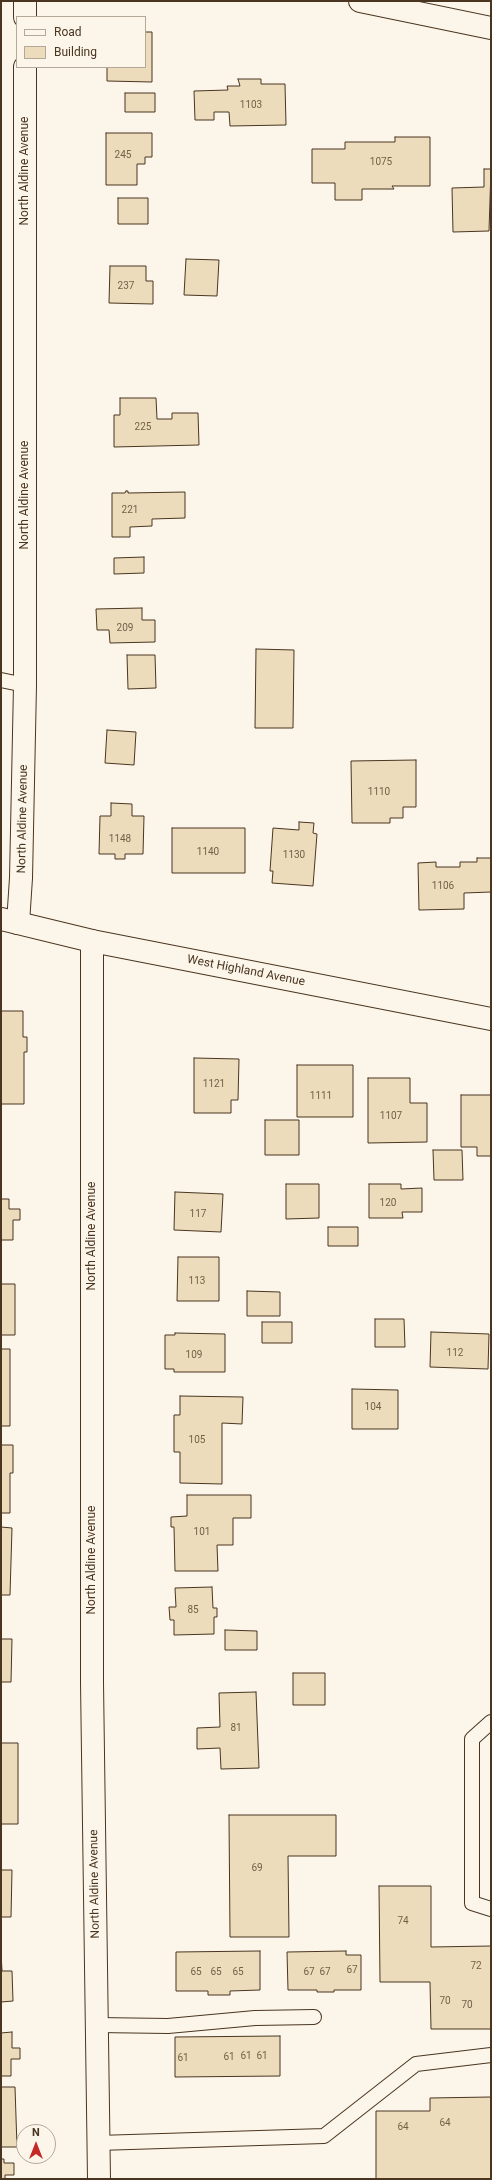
<!DOCTYPE html>
<html>
<head>
<meta charset="utf-8">
<style>
	body { margin:0 }
	#map { position:relative; width:492px; height:2180px; overflow:hidden; background:#fbf6e9; font-family:Roboto,sans-serif }
	canvas { display:block }
	.frame { position:absolute; inset:0; border:2px solid #4a3520; pointer-events:none }
	.legend { position:absolute; left:16px; top:16px; width:130px; height:52px; box-sizing:border-box; background:#fbf6e9; border:1px solid #b4a999; margin:0; padding:5px 7px; list-style:none; font-size:12px; color:#4a3520 }
	.legend li { display:flex; align-items:center; gap:8px; height:20px }
	.legend b { width:20px; border:1px solid #b4a999 }
	.north { position:absolute; left:16px; top:2124px; width:40px; height:40px; box-sizing:border-box; background:#fbf6e9; border:1px solid #b4a999; border-radius:50%; rotate:0deg; font-size:11px; font-weight:700; line-height:16px; text-align:center; color:#4a3520 }
	.north::after { content:''; display:block; margin:auto; width:14px; height:18px; background:#c62828; clip-path:polygon(50% 0,100% 100%,50% 72%,0 100%) }
</style>
</head>
<body>
<div id="map">
<canvas width="492" height="2180"></canvas>
<div class="frame"></div>
<ul class="legend">
<li><b style="height:5px;background:#fbf6e9"></b>Road</li>
<li><b style="height:11px;background:#ecdcbc"></b>Building</li>
</ul>
<div class="north">N</div>
</div>
<script>
const ctx = document.querySelector('canvas').getContext('2d');
ctx.lineJoin = 'round';
function fillPath(path, color) { ctx.fillStyle = color; ctx.fill(path, 'evenodd'); }
const toPath = rows => new Path2D(rows.map(r => 'M' + r).join(''));
function trace(path, color, width, dash) { ctx.strokeStyle = color; ctx.lineWidth = width; ctx.lineCap = dash ? 'butt' : 'round'; ctx.setLineDash(dash || []); ctx.stroke(path); }
function drawText(font, color, halo, rows, align = 'center') {
  ctx.font = font + ' Roboto,sans-serif'; ctx.lineWidth = 3; ctx.setLineDash([]); ctx.textBaseline = 'middle'; ctx.strokeStyle = halo; ctx.fillStyle = color; for (const [text, x, y, turn = 0] of rows) {
    ctx.save(); ctx.translate(x, y); ctx.rotate((+turn || 0) * Math.PI / 180); ctx.textAlign = isNaN(turn) ? turn : align; if (halo) ctx.strokeText(text, 0, 0); ctx.fillText(text, 0, 0); ctx.restore();
  }
}
const building = toPath([
	[145,32,152,32,152,82,107,81,107,67,145,67,145,32],
	[238,79,261,79,261,84,285,84,286,125,230,126,229,112,214,112,214,120,195,120,194,91,228,90,227,86,240,86,238,79],
	[125,93,155,93,155,112,125,112,125,93],
	[106,133,152,133,152,157,145,157,145,164,137,164,137,185,106,185,106,133],
	[395,137,430,137,430,186,392,186,394,189,362,189,362,200,335,200,335,183,312,183,312,149,345,149,345,142,395,142,395,137],
	[484,169,491,169,489,231,453,232,452,188,484,187,484,169],
	[118,198,148,198,148,224,118,224,118,198],
	[186,259,219,260,217,296,184,295,186,259],
	[110,266,146,266,146,281,153,281,153,304,109,303,110,266],
	[120,398,156,398,157,419,172,419,172,413,198,413,199,445,114,447,114,415,120,415,120,398],
	[126,491,128,491,128,493,185,492,185,518,152,519,152,526,130,527,130,537,112,537,112,493,125,493,126,491],
	[144,557,144,573,114,574,114,558,144,557],
	[142,608,142,620,155,620,155,642,110,643,109,630,97,630,96,609,142,608],
	[256,649,294,650,293,728,255,728,256,649],
	[127,655,155,655,156,688,128,689,127,655],
	[107,730,136,732,134,765,105,763,107,730],
	[416,760,416,807,403,807,403,818,390,818,390,823,352,823,351,761,416,760],
	[111,803,132,804,132,816,144,816,143,854,125,854,125,859,115,859,115,854,99,854,100,816,111,816,111,803],
	[299,822,314,823,313,833,317,834,313,886,272,883,273,871,270,871,273,828,299,830,299,822],
	[172,828,245,828,245,873,172,873,172,828],
	[477,858,491,858,491,892,464,893,464,909,419,910,418,863,436,862,436,867,460,867,460,862,477,862,477,858],
	[1,1011,23,1011,23,1037,27,1037,27,1052,24,1052,24,1104,1,1104,1,1011],
	[194,1058,239,1059,238,1100,231,1100,231,1113,194,1113,194,1058],
	[297,1065,353,1065,353,1117,297,1117,297,1065],
	[368,1078,410,1078,410,1103,427,1103,427,1142,368,1143,368,1078],
	[461,1095,491,1095,491,1156,477,1156,477,1147,461,1147,461,1095],
	[265,1120,299,1120,299,1155,265,1155,265,1120],
	[433,1150,462,1150,463,1180,434,1180,433,1150],
	[286,1184,319,1184,319,1218,286,1219,286,1184],
	[369,1184,401,1184,401,1189,422,1188,422,1212,402,1212,403,1218,369,1218,369,1184],
	[175,1192,223,1194,221,1232,174,1230,175,1192],
	[1,1199,9,1199,9,1209,20,1209,20,1220,13,1220,13,1240,1,1240,1,1199],
	[328,1227,358,1227,358,1246,328,1246,328,1227],
	[178,1257,219,1257,219,1301,177,1301,178,1257],
	[1,1284,15,1284,15,1335,1,1335,1,1284],
	[247,1291,280,1292,280,1316,247,1316,247,1291],
	[375,1319,404,1319,405,1347,375,1347,375,1319],
	[262,1322,292,1322,292,1343,262,1343,262,1322],
	[431,1332,489,1334,488,1369,430,1367,431,1332],
	[175,1333,225,1334,225,1372,174,1372,174,1369,165,1369,165,1335,175,1335,175,1333],
	[1,1349,10,1349,10,1426,1,1426,1,1349],
	[352,1389,398,1390,398,1429,352,1429,352,1389],
	[180,1396,243,1397,242,1424,222,1423,222,1484,180,1483,180,1452,174,1452,174,1415,180,1415,180,1396],
	[1,1445,13,1445,13,1473,10,1473,10,1513,1,1513,1,1445],
	[187,1495,251,1495,251,1518,233,1518,233,1545,217,1545,218,1571,175,1571,174,1527,171,1527,171,1517,187,1516,187,1495],
	[1,1527,12,1528,10,1595,1,1595,1,1527],
	[212,1587,213,1608,217,1608,217,1617,214,1617,214,1634,174,1635,174,1620,170,1620,169,1607,176,1607,175,1588,212,1587],
	[225,1630,257,1631,257,1650,225,1650,225,1630],
	[1,1639,12,1639,11,1682,1,1682,1,1639],
	[293,1673,325,1673,325,1705,293,1705,293,1673],
	[256,1692,259,1768,221,1769,220,1748,197,1749,197,1728,220,1727,219,1693,256,1692],
	[1,1743,18,1743,18,1824,1,1824,1,1743],
	[229,1815,336,1815,336,1856,288,1856,289,1937,230,1937,229,1815],
	[1,1870,12,1870,11,1917,1,1917,1,1870],
	[379,1886,431,1886,431,1947,491,1946,491,2029,431,2029,430,1982,380,1982,379,1886],
	[260,1951,260,1990,230,1991,230,1995,208,1995,208,1991,176,1991,176,1952,260,1951],
	[346,1951,346,1955,361,1955,361,1990,334,1990,334,1992,317,1992,317,1990,288,1990,287,1952,346,1951],
	[1,1953,2,1971,12,1971,13,2001,1,2002,1,1953],
	[12,2032,12,2048,20,2048,20,2059,11,2059,11,2076,1,2076,1,2033,12,2032],
	[280,2036,280,2076,175,2077,175,2037,280,2036],
	[1,2087,15,2087,17,2147,1,2147,1,2087],
	[491,2097,491,2179,376,2179,376,2111,430,2111,430,2098,491,2097],
	[1,2159,4,2159,4,2163,14,2163,14,2175,5,2175,5,2179,1,2179,1,2159]
]);
const lane = toPath([
	[1,680,25,685],
	[491,1722,472,1739,472,1903,491,1909],
	[97,2025,168,2026,255,2018,314,2017],
	[98,2143,324,2136,416,2064,491,2055]
]);
const street = toPath([
	[360,1,491,28],
	[25,17,25,1],
	[18,923,21,878,25,685,25,67],
	[92,941,92,1683,99,2179]
]);
const secondary = toPath([
	[1,919,92,941,491,1019]
]);
const numberNames = [
	["1103",251,105],
	["245",123,155],
	["1075",381,162],
	["237",126,286],
	["225",143,427],
	["221",130,510],
	["209",125,628],
	["1110",379,792],
	["1148",120,839],
	["1140",208,852],
	["1130",294,855],
	["1106",443,886],
	["1121",214,1084],
	["1111",321,1096],
	["1107",391,1116],
	["120",388,1203],
	["117",198,1214],
	["113",197,1281],
	["112",455,1353],
	["109",194,1355],
	["104",373,1407],
	["105",197,1440],
	["101",202,1532],
	["85",193,1610],
	["81",236,1728],
	["69",257,1868],
	["74",403,1921],
	["72",476,1966],
	["67",352,1970],
	["65",196,1972],
	["65",216,1972],
	["65",238,1972],
	["67",309,1972],
	["67",325,1972],
	["70",445,2001],
	["70",467,2005],
	["61",246,2056],
	["61",262,2056],
	["61",229,2057],
	["61",183,2058],
	["64",445,2123],
	["64",403,2127]
];
const streetNames = [
	["North Aldine Avenue",25,171,-90],
	["North Aldine Avenue",25,495,-90],
	["North Aldine Avenue",23,819,-89],
	["West Highland Avenue",246,971,11],
	["North Aldine Avenue",92,1236,-90],
	["North Aldine Avenue",92,1560,-90],
	["North Aldine Avenue",95,1884,-91]
];
fillPath(building, '#ecdcbc');
trace(building, '#4a3520', 1);
trace(lane, '#4a3520', 16);
trace(street, '#4a3520', 24);
trace(secondary, '#4a3520', 24);
trace(lane, '#fbf6e9', 14);
trace(street, '#fbf6e9', 22);
trace(secondary, '#fbf6e9', 22);
drawText('10px', '#725f47', null, numberNames);
drawText('12px', '#4a3520', '#fbf6e9', streetNames);
</script>
</body>
</html>
